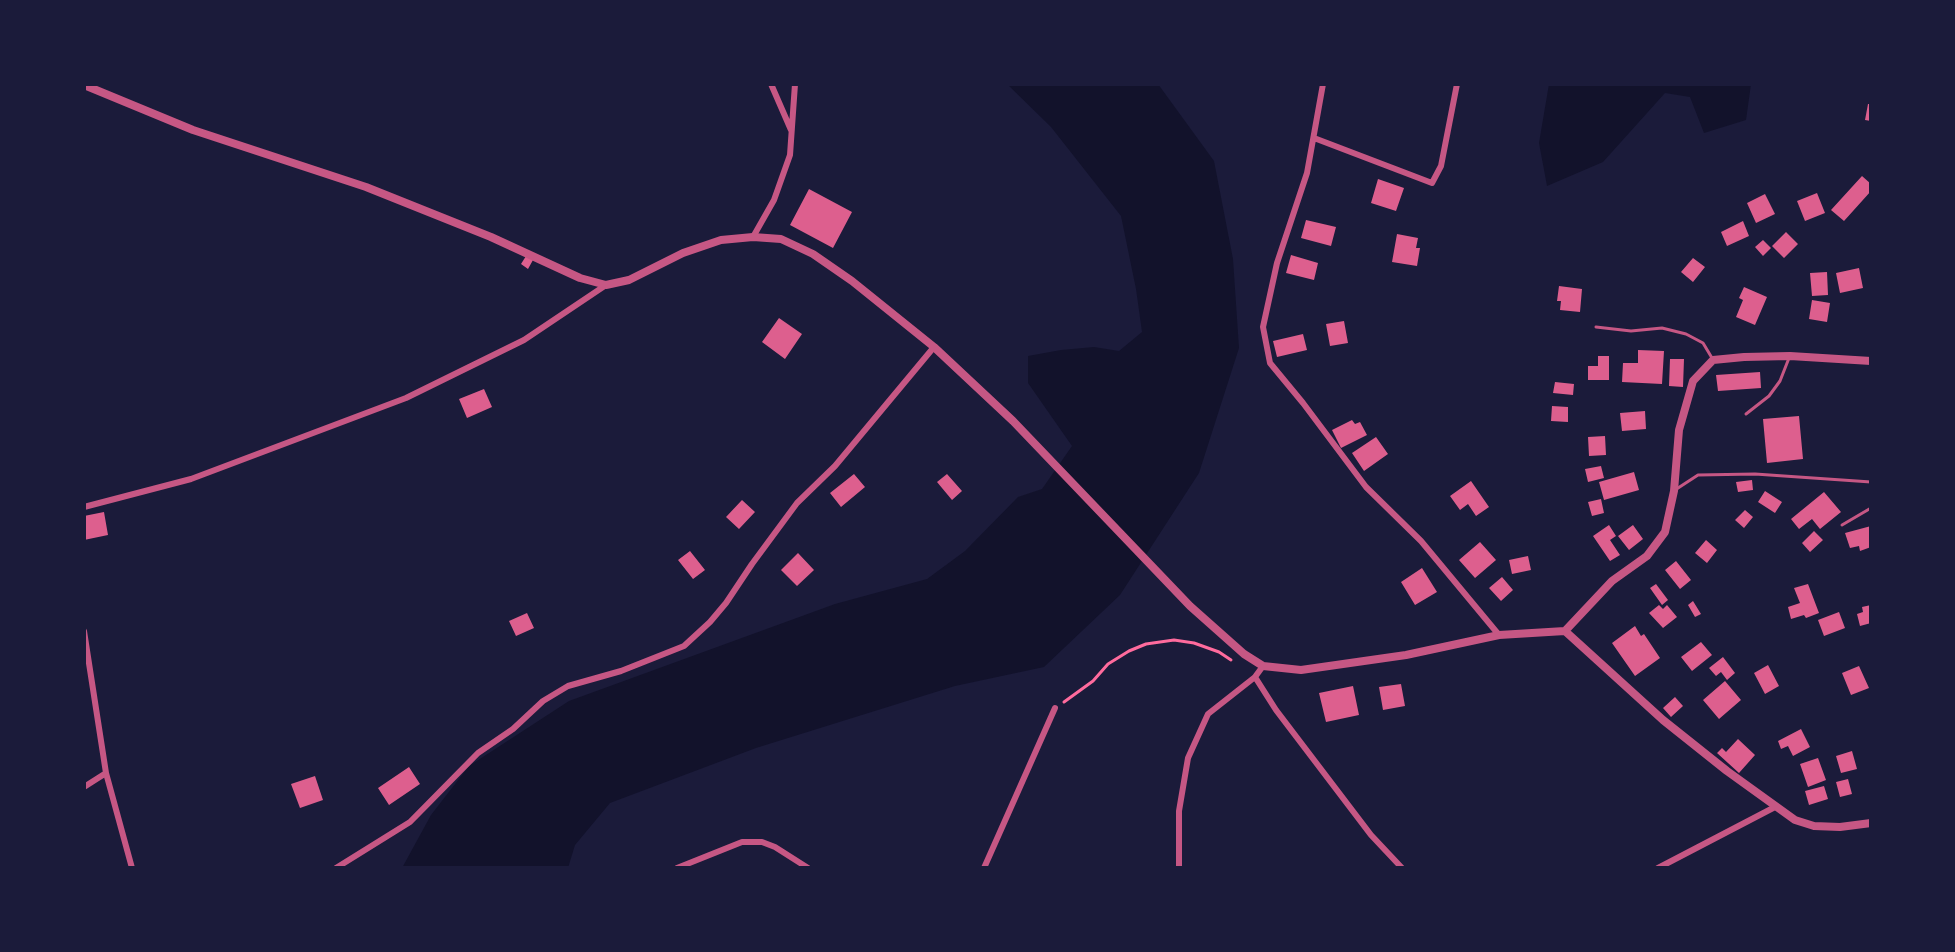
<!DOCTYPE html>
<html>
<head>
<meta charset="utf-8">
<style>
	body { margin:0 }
	#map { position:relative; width:1955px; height:952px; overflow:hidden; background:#1b1b3a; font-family:Rubik,sans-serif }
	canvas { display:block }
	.frame { position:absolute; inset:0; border:86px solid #1b1b3a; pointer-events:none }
</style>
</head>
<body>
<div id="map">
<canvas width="1955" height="952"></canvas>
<div class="frame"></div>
</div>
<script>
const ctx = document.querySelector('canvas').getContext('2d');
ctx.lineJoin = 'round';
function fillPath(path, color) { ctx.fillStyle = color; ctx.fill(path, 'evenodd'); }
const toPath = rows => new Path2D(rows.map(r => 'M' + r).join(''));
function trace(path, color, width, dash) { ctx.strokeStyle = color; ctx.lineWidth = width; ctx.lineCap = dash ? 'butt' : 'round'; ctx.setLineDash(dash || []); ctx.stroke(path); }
const water = toPath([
	[1007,84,1158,84,1214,161,1233,259,1239,348,1199,473,1120,595,1044,667,955,686,756,748,610,803,575,845,568,868,402,868,431,815,469,766,569,701,835,604,927,579,965,551,1018,497,1042,489,1072,446,1028,383,1028,356,1061,350,1094,347,1119,351,1142,332,1136,289,1121,216,1051,127],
	[1549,84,1751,84,1746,120,1704,133,1690,97,1665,93,1603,162,1547,186,1539,143]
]);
const building = toPath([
	[1868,104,1871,104,1871,121,1865,120],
	[1862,176,1871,184,1871,191,1844,221,1831,210],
	[1378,179,1404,188,1396,211,1371,203],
	[809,189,852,212,833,248,790,225],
	[1817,193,1825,213,1805,221,1797,201],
	[1765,194,1775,214,1756,223,1747,203],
	[1306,220,1336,227,1331,246,1301,238],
	[1743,221,1749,236,1727,246,1721,232],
	[1786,232,1798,244,1784,258,1772,246],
	[1397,234,1418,238,1416,248,1420,248,1417,266,1392,262],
	[1763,240,1771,248,1763,256,1755,247],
	[1291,255,1318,263,1314,280,1286,273],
	[526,256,533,260,528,269,521,264],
	[1693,258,1705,267,1693,282,1681,272],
	[1859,268,1863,288,1840,293,1836,273],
	[1827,272,1828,295,1812,296,1810,273],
	[1559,286,1582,289,1580,312,1560,310,1561,301,1557,301],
	[1744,287,1767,297,1755,325,1736,317,1743,300,1739,298],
	[1812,300,1830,303,1827,322,1809,319],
	[779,318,802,334,785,359,762,342],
	[1344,321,1348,343,1330,346,1326,324],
	[1303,334,1307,350,1277,357,1273,341],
	[1638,350,1664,351,1662,384,1622,382,1623,363,1638,363],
	[1598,356,1609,356,1609,380,1588,380,1588,366,1598,366],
	[1670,359,1684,359,1683,387,1669,386],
	[1760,372,1761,388,1718,391,1716,375],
	[1555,382,1574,384,1573,395,1553,393],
	[484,389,492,407,467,418,459,399],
	[1552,406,1568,407,1568,422,1551,421],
	[1645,411,1646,429,1622,431,1620,413],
	[1799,416,1803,459,1767,463,1763,419],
	[1352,420,1355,424,1360,422,1367,435,1341,448,1332,430],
	[1605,436,1606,455,1589,456,1588,437],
	[1376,437,1388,454,1364,471,1352,453],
	[1601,466,1604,478,1588,482,1585,469],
	[1634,472,1639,490,1604,500,1599,482],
	[854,474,865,487,841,507,830,493],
	[947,474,962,491,952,500,937,482],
	[1752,480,1753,490,1738,492,1736,482],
	[1471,481,1489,507,1476,516,1468,504,1460,510,1450,496],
	[1765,491,1782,502,1775,513,1758,502],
	[1824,492,1841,512,1820,529,1812,519,1799,529,1791,519],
	[1601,499,1604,513,1592,516,1588,502],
	[742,500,755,512,739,529,726,517],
	[1745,510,1753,517,1744,528,1735,520],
	[104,512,108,535,84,540,84,516],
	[1609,525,1616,536,1610,540,1620,555,1610,561,1593,536],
	[1633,525,1643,539,1629,550,1618,536],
	[1871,526,1871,547,1860,551,1859,546,1850,548,1845,533],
	[1814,531,1823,540,1810,552,1802,543],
	[1706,540,1717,550,1707,563,1695,553],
	[1480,542,1496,560,1475,578,1459,560],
	[690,551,705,570,693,579,678,560],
	[798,553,814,570,797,586,781,570],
	[1528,556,1531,570,1512,574,1509,560],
	[1676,561,1691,580,1680,589,1665,570],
	[1422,568,1437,592,1415,605,1401,582],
	[1502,577,1513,590,1501,601,1489,588],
	[1656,584,1668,600,1662,605,1650,588],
	[1808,584,1819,613,1806,618,1804,615,1791,619,1788,607,1800,603,1794,588],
	[1693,601,1701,614,1695,617,1688,605],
	[1659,605,1663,609,1667,605,1677,617,1663,628,1649,613],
	[1871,605,1871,623,1860,626,1857,614,1863,612,1862,607],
	[1839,612,1845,628,1824,636,1818,620],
	[527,613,534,628,516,636,509,621],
	[1635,626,1641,636,1644,634,1660,658,1635,676,1612,643],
	[1701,642,1712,655,1692,671,1681,657],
	[1723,657,1735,673,1727,680,1721,672,1716,676,1709,668],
	[1768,665,1779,686,1765,694,1754,673],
	[1859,666,1869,688,1851,695,1842,673],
	[1725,681,1741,700,1719,719,1703,700],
	[1401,684,1405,706,1383,710,1379,687],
	[1353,686,1359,715,1326,722,1319,693],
	[1675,697,1683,706,1671,717,1663,708],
	[1801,729,1810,747,1793,756,1788,746,1781,749,1778,741],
	[1738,739,1755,755,1739,773,1717,753,1722,748,1726,752],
	[1852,751,1857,769,1841,773,1836,756],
	[1818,758,1826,780,1808,787,1800,764],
	[409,767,420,784,389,805,378,788],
	[315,776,323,800,300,808,291,784],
	[1848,779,1852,794,1840,797,1836,782],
	[1824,786,1828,799,1809,805,1805,791]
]);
const path = toPath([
	[1064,702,1093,681,1108,664,1129,651,1146,644,1174,640,1194,643,1219,652,1231,660]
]);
const service = toPath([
	[1596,327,1631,331,1662,328,1686,334,1703,343,1712,358],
	[1746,414,1769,396,1780,381,1789,358],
	[1675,490,1698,475,1755,474,1871,482],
	[1842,525,1871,508]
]);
const minor = toPath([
	[771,84,791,130],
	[1323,84,1307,173,1277,263,1263,327,1270,363,1303,403,1366,487,1421,541,1499,635],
	[1314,138,1432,183,1441,166,1457,84],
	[753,237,774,200,790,155,795,84],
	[84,507,191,479,406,398,524,340,606,285],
	[84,631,106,773,132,868],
	[1255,677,1276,710,1371,835,1402,868],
	[84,787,106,773],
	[336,868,410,822,478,753,513,729,543,701,568,686,621,671,684,646,710,622,726,603,752,564,797,503,835,466,934,347],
	[677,868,742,842,762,842,775,847,808,868],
	[984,868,1055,708],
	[1179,868,1179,811,1188,758,1208,714,1255,677,1263,666],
	[1658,868,1775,807]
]);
const tertiary = toPath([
	[84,85,193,130,366,187,491,237,580,278,606,285,629,280,683,253,721,240,753,237,781,239,813,254,852,281,934,347,1013,421,1190,606,1244,654,1263,666,1301,670,1406,655,1499,635,1565,631],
	[1565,631,1612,581,1647,556,1665,532,1674,491,1679,430,1693,381,1713,360,1744,357,1790,356,1871,361],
	[1565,631,1663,720,1727,771,1795,820,1814,826,1840,827,1871,823]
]);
fillPath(water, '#12122b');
fillPath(building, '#dd5f8e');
trace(path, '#ff6b9d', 3);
trace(service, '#c65784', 3);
trace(minor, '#c65784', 6);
trace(tertiary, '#c65784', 8);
</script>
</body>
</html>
